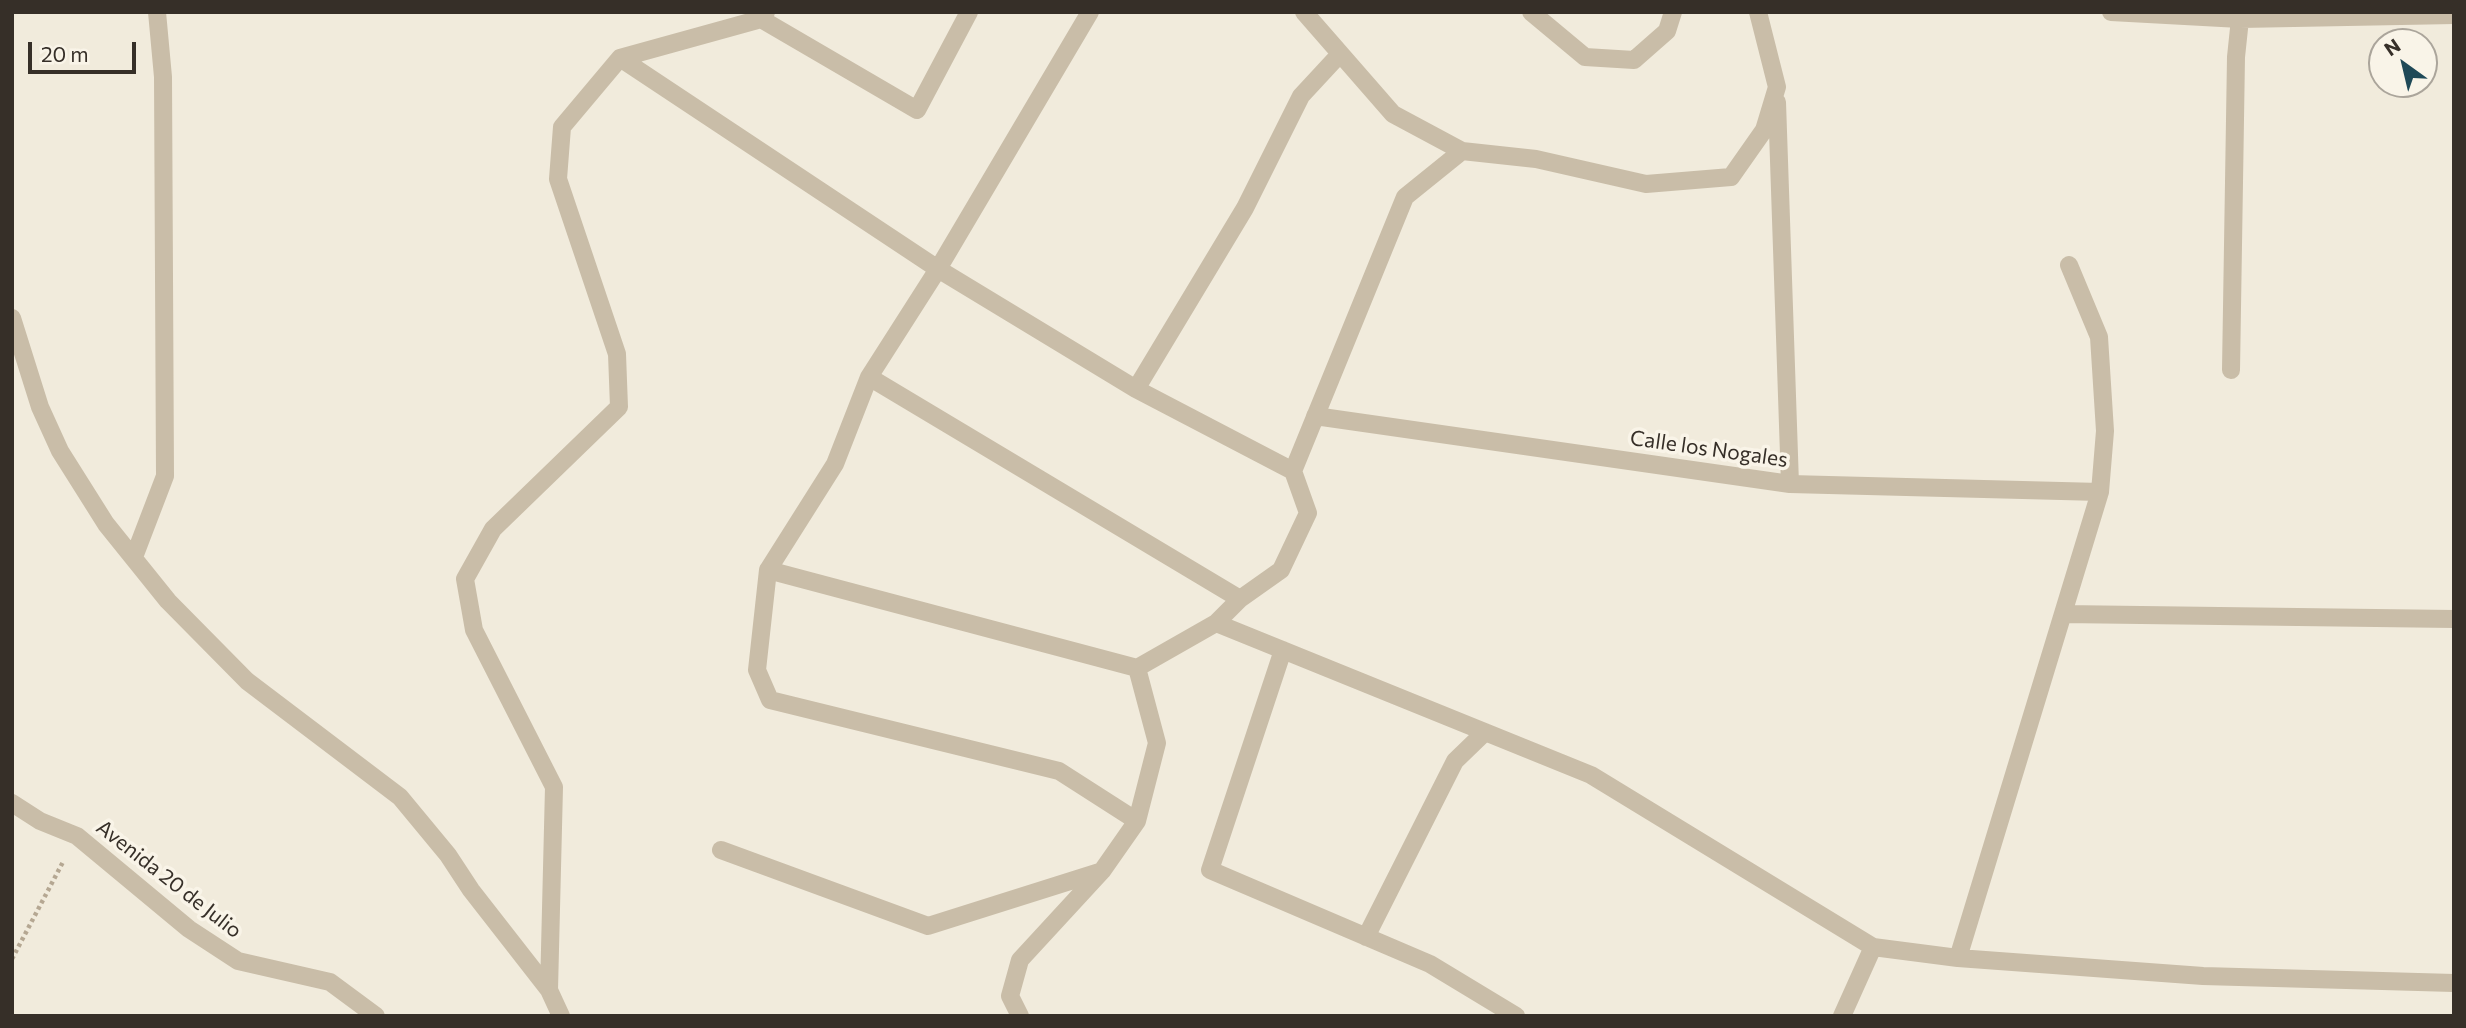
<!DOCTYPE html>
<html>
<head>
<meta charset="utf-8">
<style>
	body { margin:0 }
	#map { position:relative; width:2466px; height:1028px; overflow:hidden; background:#f1ebdc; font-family:Commissioner,sans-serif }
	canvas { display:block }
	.frame { position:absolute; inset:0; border:14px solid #362f28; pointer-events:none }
	.north { position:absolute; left:2368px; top:28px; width:70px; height:70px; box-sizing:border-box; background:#f9f4e8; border:2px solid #aba59b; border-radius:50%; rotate:326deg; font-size:19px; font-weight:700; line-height:28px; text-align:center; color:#362f28 }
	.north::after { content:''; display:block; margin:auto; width:24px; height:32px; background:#1f4957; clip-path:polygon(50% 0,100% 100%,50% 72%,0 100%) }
	.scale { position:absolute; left:28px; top:42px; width:108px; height:32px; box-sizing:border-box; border:4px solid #362f28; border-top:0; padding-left:9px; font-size:21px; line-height:24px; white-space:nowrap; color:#362f28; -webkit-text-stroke:5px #f9f4e8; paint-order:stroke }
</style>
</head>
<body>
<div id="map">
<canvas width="2466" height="1028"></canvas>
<div class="frame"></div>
<div class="north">N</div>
<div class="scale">20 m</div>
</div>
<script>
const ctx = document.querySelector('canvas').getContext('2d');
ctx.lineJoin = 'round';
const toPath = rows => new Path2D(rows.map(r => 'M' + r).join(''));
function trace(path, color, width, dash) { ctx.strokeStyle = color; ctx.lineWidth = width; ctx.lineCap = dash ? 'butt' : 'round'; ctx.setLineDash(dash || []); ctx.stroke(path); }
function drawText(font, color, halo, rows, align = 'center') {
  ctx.font = font + ' Commissioner,sans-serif'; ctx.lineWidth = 7; ctx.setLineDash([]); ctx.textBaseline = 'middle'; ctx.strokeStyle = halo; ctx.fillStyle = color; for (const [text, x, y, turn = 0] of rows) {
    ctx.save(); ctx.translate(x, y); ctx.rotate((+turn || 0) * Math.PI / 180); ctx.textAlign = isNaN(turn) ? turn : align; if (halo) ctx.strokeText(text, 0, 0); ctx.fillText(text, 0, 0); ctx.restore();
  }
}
const path = toPath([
	[12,959,64,860]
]);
const minor = toPath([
	[1090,12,938,269,869,377,835,464,768,570,757,670,770,700,1059,771,1137,821],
	[1304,12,1393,114,1462,151,1536,159,1646,184,1731,177,1764,130,1777,87,1758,12],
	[1531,12,1585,57,1634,60,1667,31,1673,12],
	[2111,12,2240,19,2454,15],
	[761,19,917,110,969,12],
	[620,58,938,269,1136,389,1293,471,1308,513,1281,570,1240,599,1216,623,1137,668,1157,743,1137,821,1102,871,1020,960,1010,996,1020,1016],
	[1777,102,1790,484],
	[12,318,40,407,60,451,106,524,168,601,247,681,400,797,448,855,471,890,549,990],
	[2231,370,2236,57,2240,19],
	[869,377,1240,599],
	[1136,389,1245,208,1301,96,1339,55],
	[1315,416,1790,484,2100,492],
	[1293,471,1405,197,1462,151],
	[134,557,165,476,163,77,157,12],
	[768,570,1137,668],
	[2063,614,2454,619],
	[1216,623,1591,775,1873,947,1958,958,2203,976,2454,983],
	[1283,650,1210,870,1430,964,1516,1016],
	[12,803,40,821,77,836,189,929,238,961,330,982,376,1016],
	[721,850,928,926,1099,872],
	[1366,937,1455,761,1485,732],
	[1958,958,2100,492,2105,431,2099,337,2069,265],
	[561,1016,549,990,554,787,474,630,465,579,493,529,619,407,617,354,558,179,562,127,620,58,761,19,766,12],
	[1842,1016,1873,947]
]);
const streetNames = [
	["Calle los Nogales",1709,449,8],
	["Avenida 20 de Julio",169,879,38]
];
trace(path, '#b5a792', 4.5, [3.5, 3.5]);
trace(minor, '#c9bda8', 18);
drawText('21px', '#362f28', '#f9f4e8', streetNames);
</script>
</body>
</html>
